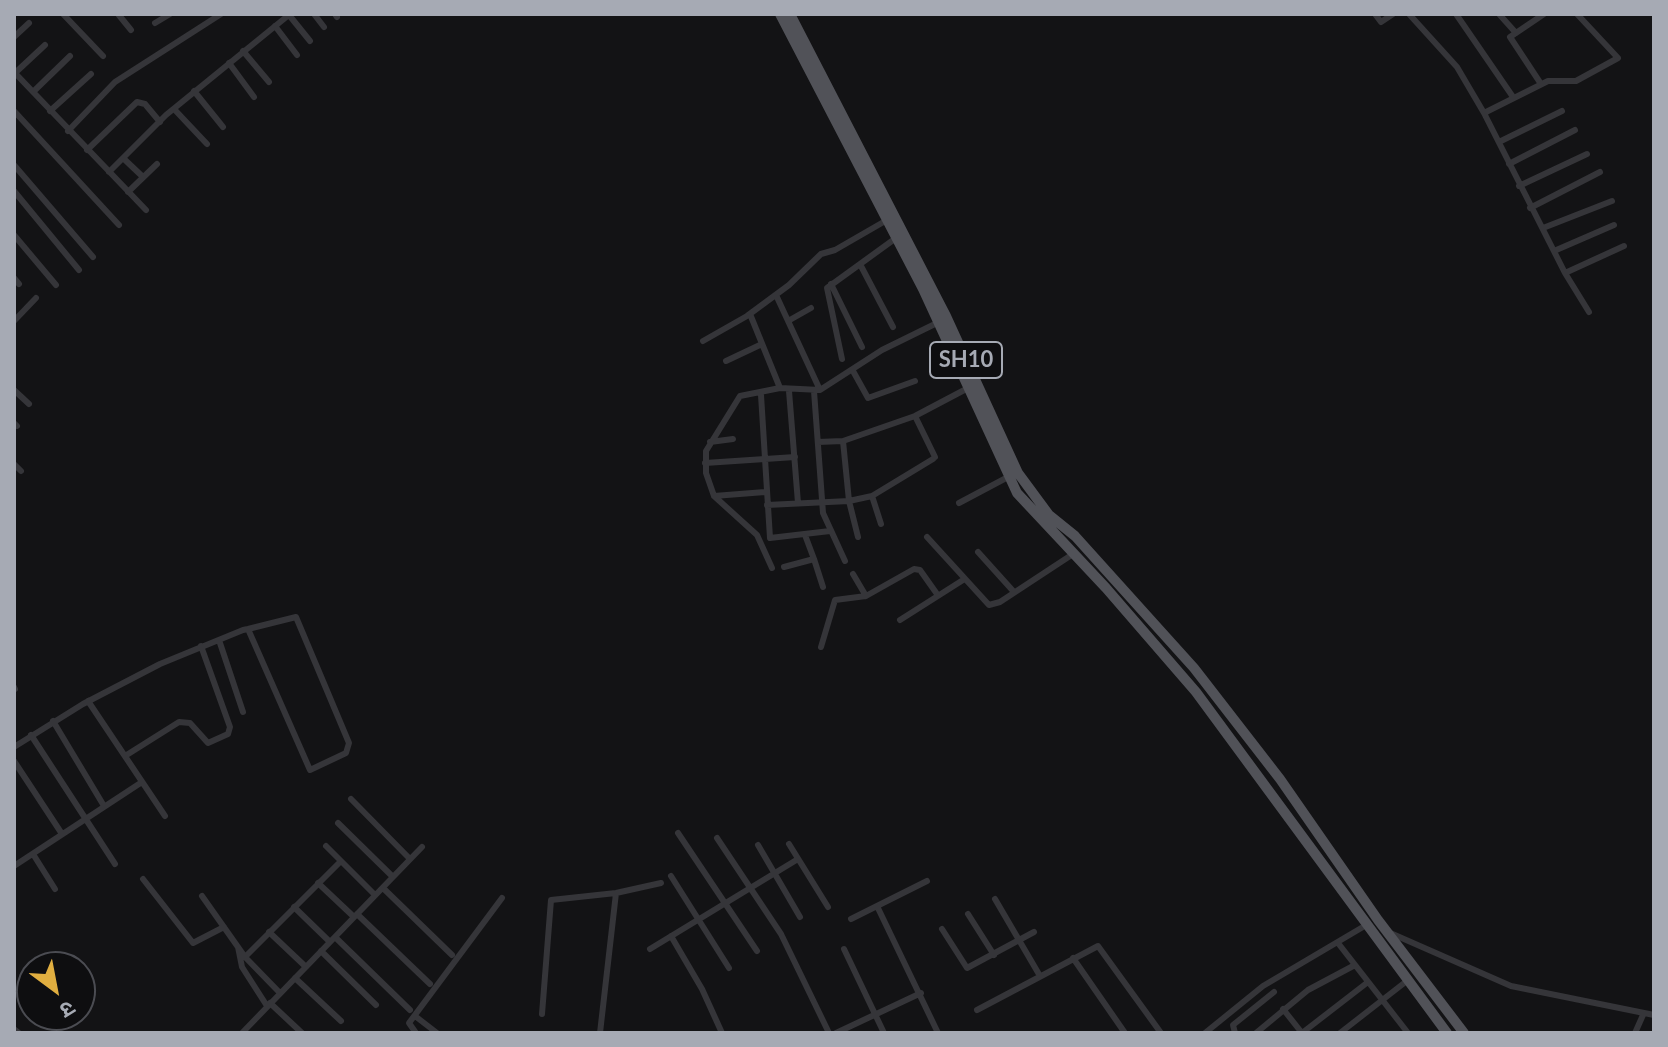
<!DOCTYPE html>
<html>
<head>
<meta charset="utf-8">
<style>
	body { margin:0 }
	#map { position:relative; width:1668px; height:1047px; overflow:hidden; background:#131315; font-family:Lato,"Noto Sans Devanagari",sans-serif }
	canvas { display:block }
	.frame { position:absolute; inset:0; border:16px solid #a6aab4; pointer-events:none }
	.north { position:absolute; left:16px; top:951px; width:80px; height:80px; box-sizing:border-box; background:#0e0e10; border:2px solid #4b4c52; border-radius:50%; rotate:148deg; font-size:22px; font-weight:700; line-height:32px; text-align:center; color:#a6aab4 }
	.north::after { content:''; display:block; margin:auto; width:28px; height:36px; background:#e0ae40; clip-path:polygon(50% 0,100% 100%,50% 72%,0 100%) }
</style>
</head>
<body>
<div id="map">
<canvas width="1668" height="1047"></canvas>
<div class="frame"></div>
<div class="north">उ</div>
</div>
<script>
const ctx = document.querySelector('canvas').getContext('2d');
ctx.lineJoin = 'round';
const toPath = rows => new Path2D(rows.map(r => 'M' + r).join(''));
function trace(path, color, width, dash) { ctx.strokeStyle = color; ctx.lineWidth = width; ctx.lineCap = dash ? 'butt' : 'round'; ctx.setLineDash(dash || []); ctx.stroke(path); }
function drawText(font, color, halo, rows, align = 'center') {
  ctx.font = font + ' Lato,sans-serif'; ctx.lineWidth = 7; ctx.setLineDash([]); ctx.textBaseline = 'middle'; ctx.strokeStyle = halo; ctx.fillStyle = color; for (const [text, x, y, turn = 0] of rows) {
    ctx.save(); ctx.translate(x, y); ctx.rotate((+turn || 0) * Math.PI / 180); ctx.textAlign = isNaN(turn) ? turn : align; if (halo) ctx.strokeText(text, 0, 0); ctx.fillText(text, 0, 0); ctx.restore();
  }
}
const minor = toPath([
	[63,14,103,56],
	[118,14,131,30],
	[314,14,324,27],
	[335,14,337,17],
	[1375,14,1381,22,1393,14],
	[1409,14,1457,67,1484,113,1548,81,1576,81,1618,58,1577,14],
	[1456,14,1513,97],
	[1499,14,1516,33],
	[289,15,310,41],
	[155,23,170,14],
	[275,26,297,55],
	[14,37,29,23],
	[243,51,269,82],
	[229,63,254,97],
	[14,72,146,210],
	[15,73,45,45],
	[1541,84,1510,37,1544,14],
	[194,91,223,127],
	[33,92,70,56],
	[174,109,207,144],
	[14,111,119,225],
	[50,111,91,74],
	[1484,113,1565,273,1589,312],
	[68,131,115,82,221,14],
	[1501,141,1562,111],
	[87,150,137,102,145,104,160,122],
	[123,158,143,177],
	[1509,164,1575,130],
	[14,165,93,257],
	[109,172,166,115,290,14],
	[1519,186,1587,154],
	[14,191,79,270],
	[128,192,157,164],
	[1530,208,1600,172],
	[1543,228,1612,201],
	[14,235,56,285],
	[1554,251,1614,225],
	[861,266,893,327],
	[1565,273,1624,246],
	[14,278,19,284],
	[831,284,862,347],
	[776,295,820,390],
	[750,314,780,388],
	[14,321,36,298],
	[788,321,811,308],
	[703,341,747,316,789,285,821,254,835,250,887,220],
	[842,359,827,288,896,238],
	[726,361,762,344],
	[853,371,868,398,915,381],
	[14,390,29,404],
	[789,391,798,503],
	[814,391,823,513,845,561],
	[761,395,770,538,830,531],
	[915,416,935,457],
	[14,423,17,426],
	[843,441,915,416,970,387],
	[710,442,733,439],
	[818,442,843,441,849,501,858,537],
	[705,463,795,457],
	[14,464,21,471],
	[714,496,765,492],
	[872,496,933,459],
	[959,503,1008,477],
	[767,505,849,501,872,496,881,524],
	[927,537,989,605,1000,602,1073,554],
	[978,552,1014,592],
	[814,559,823,587],
	[784,567,814,559,805,535],
	[772,568,757,535,714,496,706,473,706,451,740,396,780,388,820,390,882,350,939,322],
	[853,574,866,596,914,569,920,570,937,594],
	[900,620,963,580],
	[219,640,243,712],
	[821,647,835,600,866,596],
	[14,687,15,689],
	[88,701,165,816],
	[53,721,104,806],
	[31,735,115,864],
	[14,747,83,704,160,664,243,630,248,629,296,617,349,743,346,753,310,770,248,629],
	[125,756,179,722,190,723,208,743,228,734,230,727,201,646],
	[14,761,62,834],
	[351,799,410,859],
	[338,823,393,877],
	[678,833,757,951],
	[717,838,781,934,829,1033],
	[789,844,828,907],
	[758,845,800,917],
	[326,846,375,895],
	[33,854,55,889],
	[14,866,142,782],
	[671,876,729,968],
	[143,879,193,943,224,927],
	[318,883,354,917],
	[383,888,452,955],
	[202,896,245,957,280,993],
	[995,899,1040,976],
	[877,906,938,1033],
	[294,907,330,942],
	[357,914,430,984],
	[968,914,994,955],
	[851,919,927,881],
	[942,929,967,968,1034,932],
	[269,932,306,967],
	[1388,932,1511,986,1654,1015],
	[671,936,702,989,722,1033],
	[335,937,410,1010],
	[1338,943,1408,1033],
	[238,947,242,967,267,1006],
	[650,949,798,859],
	[844,949,884,1033],
	[321,951,376,1005],
	[245,957,341,861],
	[1073,958,1125,1033],
	[295,978,341,1021],
	[270,1003,302,1033],
	[1283,1009,1302,1033,1368,982],
	[977,1010,1098,946,1161,1033],
	[542,1014,551,900,616,893,661,883],
	[415,1016,437,1033],
	[14,1029,19,1033],
	[242,1033,422,847],
	[416,1033,409,1023,502,898],
	[600,1033,616,893],
	[836,1033,921,993],
	[1205,1033,1263,986,1368,924],
	[1235,1033,1233,1025,1274,992],
	[1256,1033,1308,990,1355,965],
	[1340,1033,1408,980],
	[1635,1033,1643,1015]
]);
const primary = toPath([
	[780,14,923,289,1017,493,1106,588,1196,692,1447,1033],
	[790,14,946,316,1018,473,1049,515,1075,536,1194,668,1280,779,1378,920,1464,1033]
]);
const shields = [
	[966,360,72]
];
const shieldNames = [
	["SH10",966,360]
];
trace(minor, '#353539', 6);
trace(primary, '#515258', 10);
for (const [x, y, w] of shields) { const box = new Path2D(); box.roundRect(x - w / 2, y - 18, w, 36, 6); ctx.fillStyle = '#0e0e10'; ctx.fill(box); trace(box, '#a6aab4', 2); }
drawText('bold 22px', '#a6aab4', null, shieldNames);
</script>
</body>
</html>
